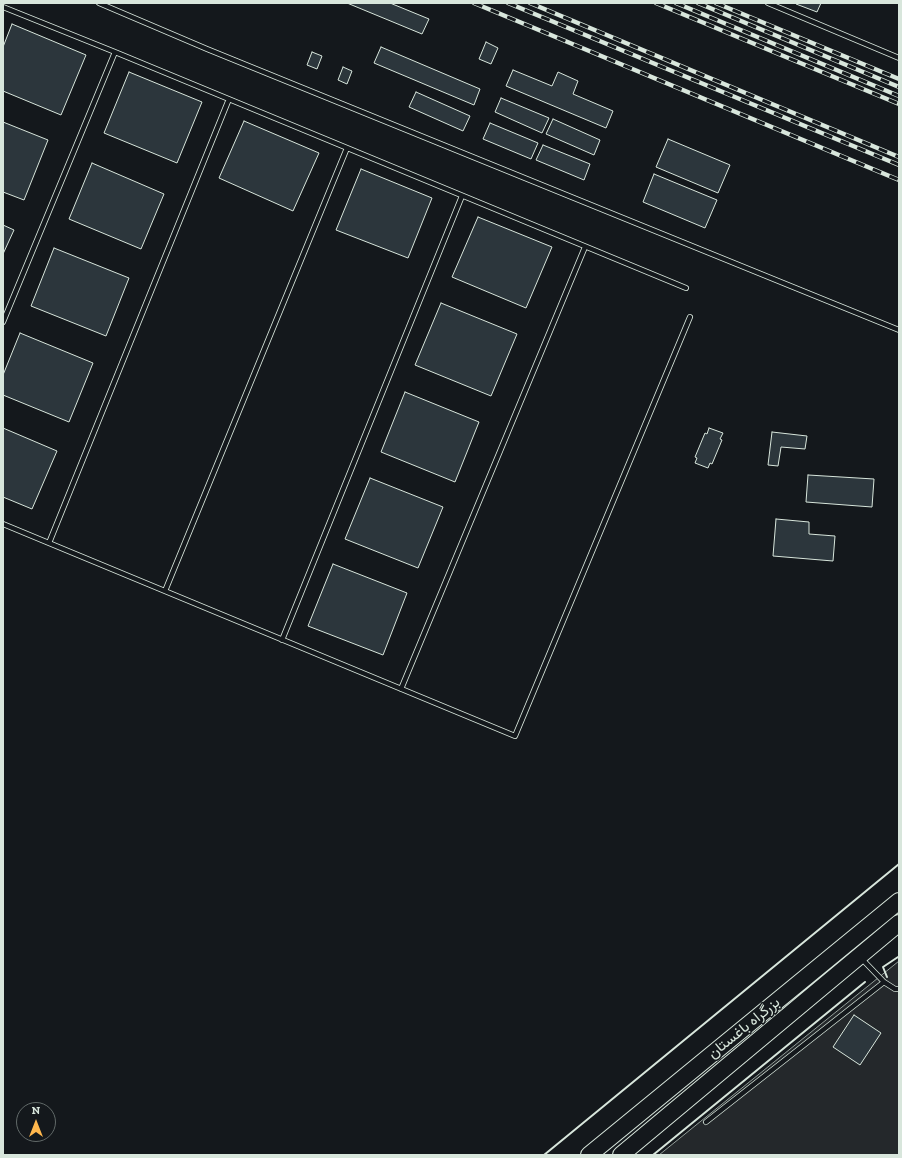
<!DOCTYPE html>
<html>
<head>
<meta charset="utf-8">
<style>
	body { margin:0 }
	#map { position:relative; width:902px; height:1158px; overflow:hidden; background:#14181c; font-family:"Zilla Slab",serif }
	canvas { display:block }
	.frame { position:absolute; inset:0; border:4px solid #d8e6dc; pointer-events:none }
	.north { position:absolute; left:16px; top:1102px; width:40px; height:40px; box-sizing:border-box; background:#14181c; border:1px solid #626a69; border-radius:50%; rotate:0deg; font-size:11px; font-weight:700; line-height:16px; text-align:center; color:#d8e6dc }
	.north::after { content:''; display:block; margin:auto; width:14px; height:18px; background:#ffb74d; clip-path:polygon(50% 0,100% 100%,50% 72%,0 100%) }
</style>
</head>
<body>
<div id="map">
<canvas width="902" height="1158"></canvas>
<div class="frame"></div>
<div class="north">N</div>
</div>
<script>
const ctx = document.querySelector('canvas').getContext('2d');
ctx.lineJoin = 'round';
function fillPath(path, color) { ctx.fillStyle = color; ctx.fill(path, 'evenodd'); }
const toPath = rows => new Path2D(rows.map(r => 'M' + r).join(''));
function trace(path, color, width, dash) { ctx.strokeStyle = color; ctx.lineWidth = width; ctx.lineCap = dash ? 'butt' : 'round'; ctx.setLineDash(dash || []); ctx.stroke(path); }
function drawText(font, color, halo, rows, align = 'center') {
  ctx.font = font + ' "Zilla Slab",Vazirmatn,serif'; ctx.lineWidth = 3; ctx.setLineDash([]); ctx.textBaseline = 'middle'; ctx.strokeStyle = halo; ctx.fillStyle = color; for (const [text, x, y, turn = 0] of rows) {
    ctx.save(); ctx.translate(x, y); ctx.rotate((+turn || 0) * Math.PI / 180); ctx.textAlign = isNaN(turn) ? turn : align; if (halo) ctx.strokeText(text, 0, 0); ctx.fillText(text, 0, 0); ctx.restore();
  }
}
const parking = toPath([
	[899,961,899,1155,659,1155,899,961]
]);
const building = toPath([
	[347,3,390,3,429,19,422,34,347,3],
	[797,3,821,3,817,12,796,4,797,3],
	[12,24,86,55,61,115,3,91,3,47,12,24],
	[486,42,498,48,491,64,479,59,486,42],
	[381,47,480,89,474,105,374,63,381,47],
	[312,52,322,56,317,69,307,65,312,52],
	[343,67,352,71,347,84,338,80,343,67],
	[513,70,552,86,558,72,578,81,573,94,613,111,606,128,506,86,513,70],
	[129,72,202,102,177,163,104,133,129,72],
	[416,92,470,116,463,131,409,107,416,92],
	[501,98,549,118,542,133,495,112,501,98],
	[553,119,600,140,594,155,546,134,553,119],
	[244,121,319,153,293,211,219,178,244,121],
	[3,122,48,140,24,200,3,192,3,122],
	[490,123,538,143,531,159,483,139,490,123],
	[668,139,730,165,718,193,656,167,668,139],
	[543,145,590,164,584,180,536,160,543,145],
	[92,163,164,194,141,249,69,219,92,163],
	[361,169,432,198,408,258,336,230,361,169],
	[654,174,717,200,705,228,643,202,654,174],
	[478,217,552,247,526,308,452,277,478,217],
	[3,225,14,230,3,254,3,225],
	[54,248,129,278,106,336,31,306,54,248],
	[441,303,517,334,491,396,415,365,441,303],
	[20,333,93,363,69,422,3,395,3,375,20,333],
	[405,392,479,422,455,482,381,452,405,392],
	[3,428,57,451,32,509,3,497,3,428],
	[709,428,723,433,720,439,722,440,712,464,710,463,708,468,695,463,697,458,695,457,705,433,707,434,709,428],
	[772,432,807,436,805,449,781,447,778,466,768,465,772,432],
	[808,475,874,479,872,507,806,502,808,475],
	[370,478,443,507,418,568,345,539,370,478],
	[776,519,809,522,809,534,835,536,833,561,773,556,776,519],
	[333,564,407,593,383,655,308,626,333,564],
	[854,1015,881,1033,860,1065,833,1047,854,1015]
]);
const service = toPath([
	[99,3,207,49,899,330],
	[768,3,899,58],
	[3,7,115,52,686,288],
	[3,322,115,52],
	[3,524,515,736,690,317],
	[49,543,229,99],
	[165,591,347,148],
	[282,640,462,196],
	[401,689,585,247],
	[861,958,884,982,895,989,899,989],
	[706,1122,884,982]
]);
const trunk = toPath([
	[589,1155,899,901],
	[621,1155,899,923]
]);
const rail = toPath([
	[474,3,899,180],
	[508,3,899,165],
	[530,3,899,157],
	[656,3,899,104],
	[676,3,899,96],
	[698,3,899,87],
	[716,3,899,79]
]);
const wall = toPath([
	[887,977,883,967,898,957],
	[544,1155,899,864],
	[653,1155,865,982]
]);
const streetNames = [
	["بزرگراه باغستان",744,1028,-39]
];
fillPath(parking, '#24282b');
trace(parking, '#939e99', 1);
fillPath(building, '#2c363c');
trace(building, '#d8e6dc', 1);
trace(service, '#d8e6dc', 6);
trace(trunk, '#d8e6dc', 18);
trace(service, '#14181c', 4.5);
trace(trunk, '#14181c', 16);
trace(rail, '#d8e6dc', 4.5);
trace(rail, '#14181c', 3, [9]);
trace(wall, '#d8e6dc', 2);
drawText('15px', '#d8e6dc', '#14181c', streetNames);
</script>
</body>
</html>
